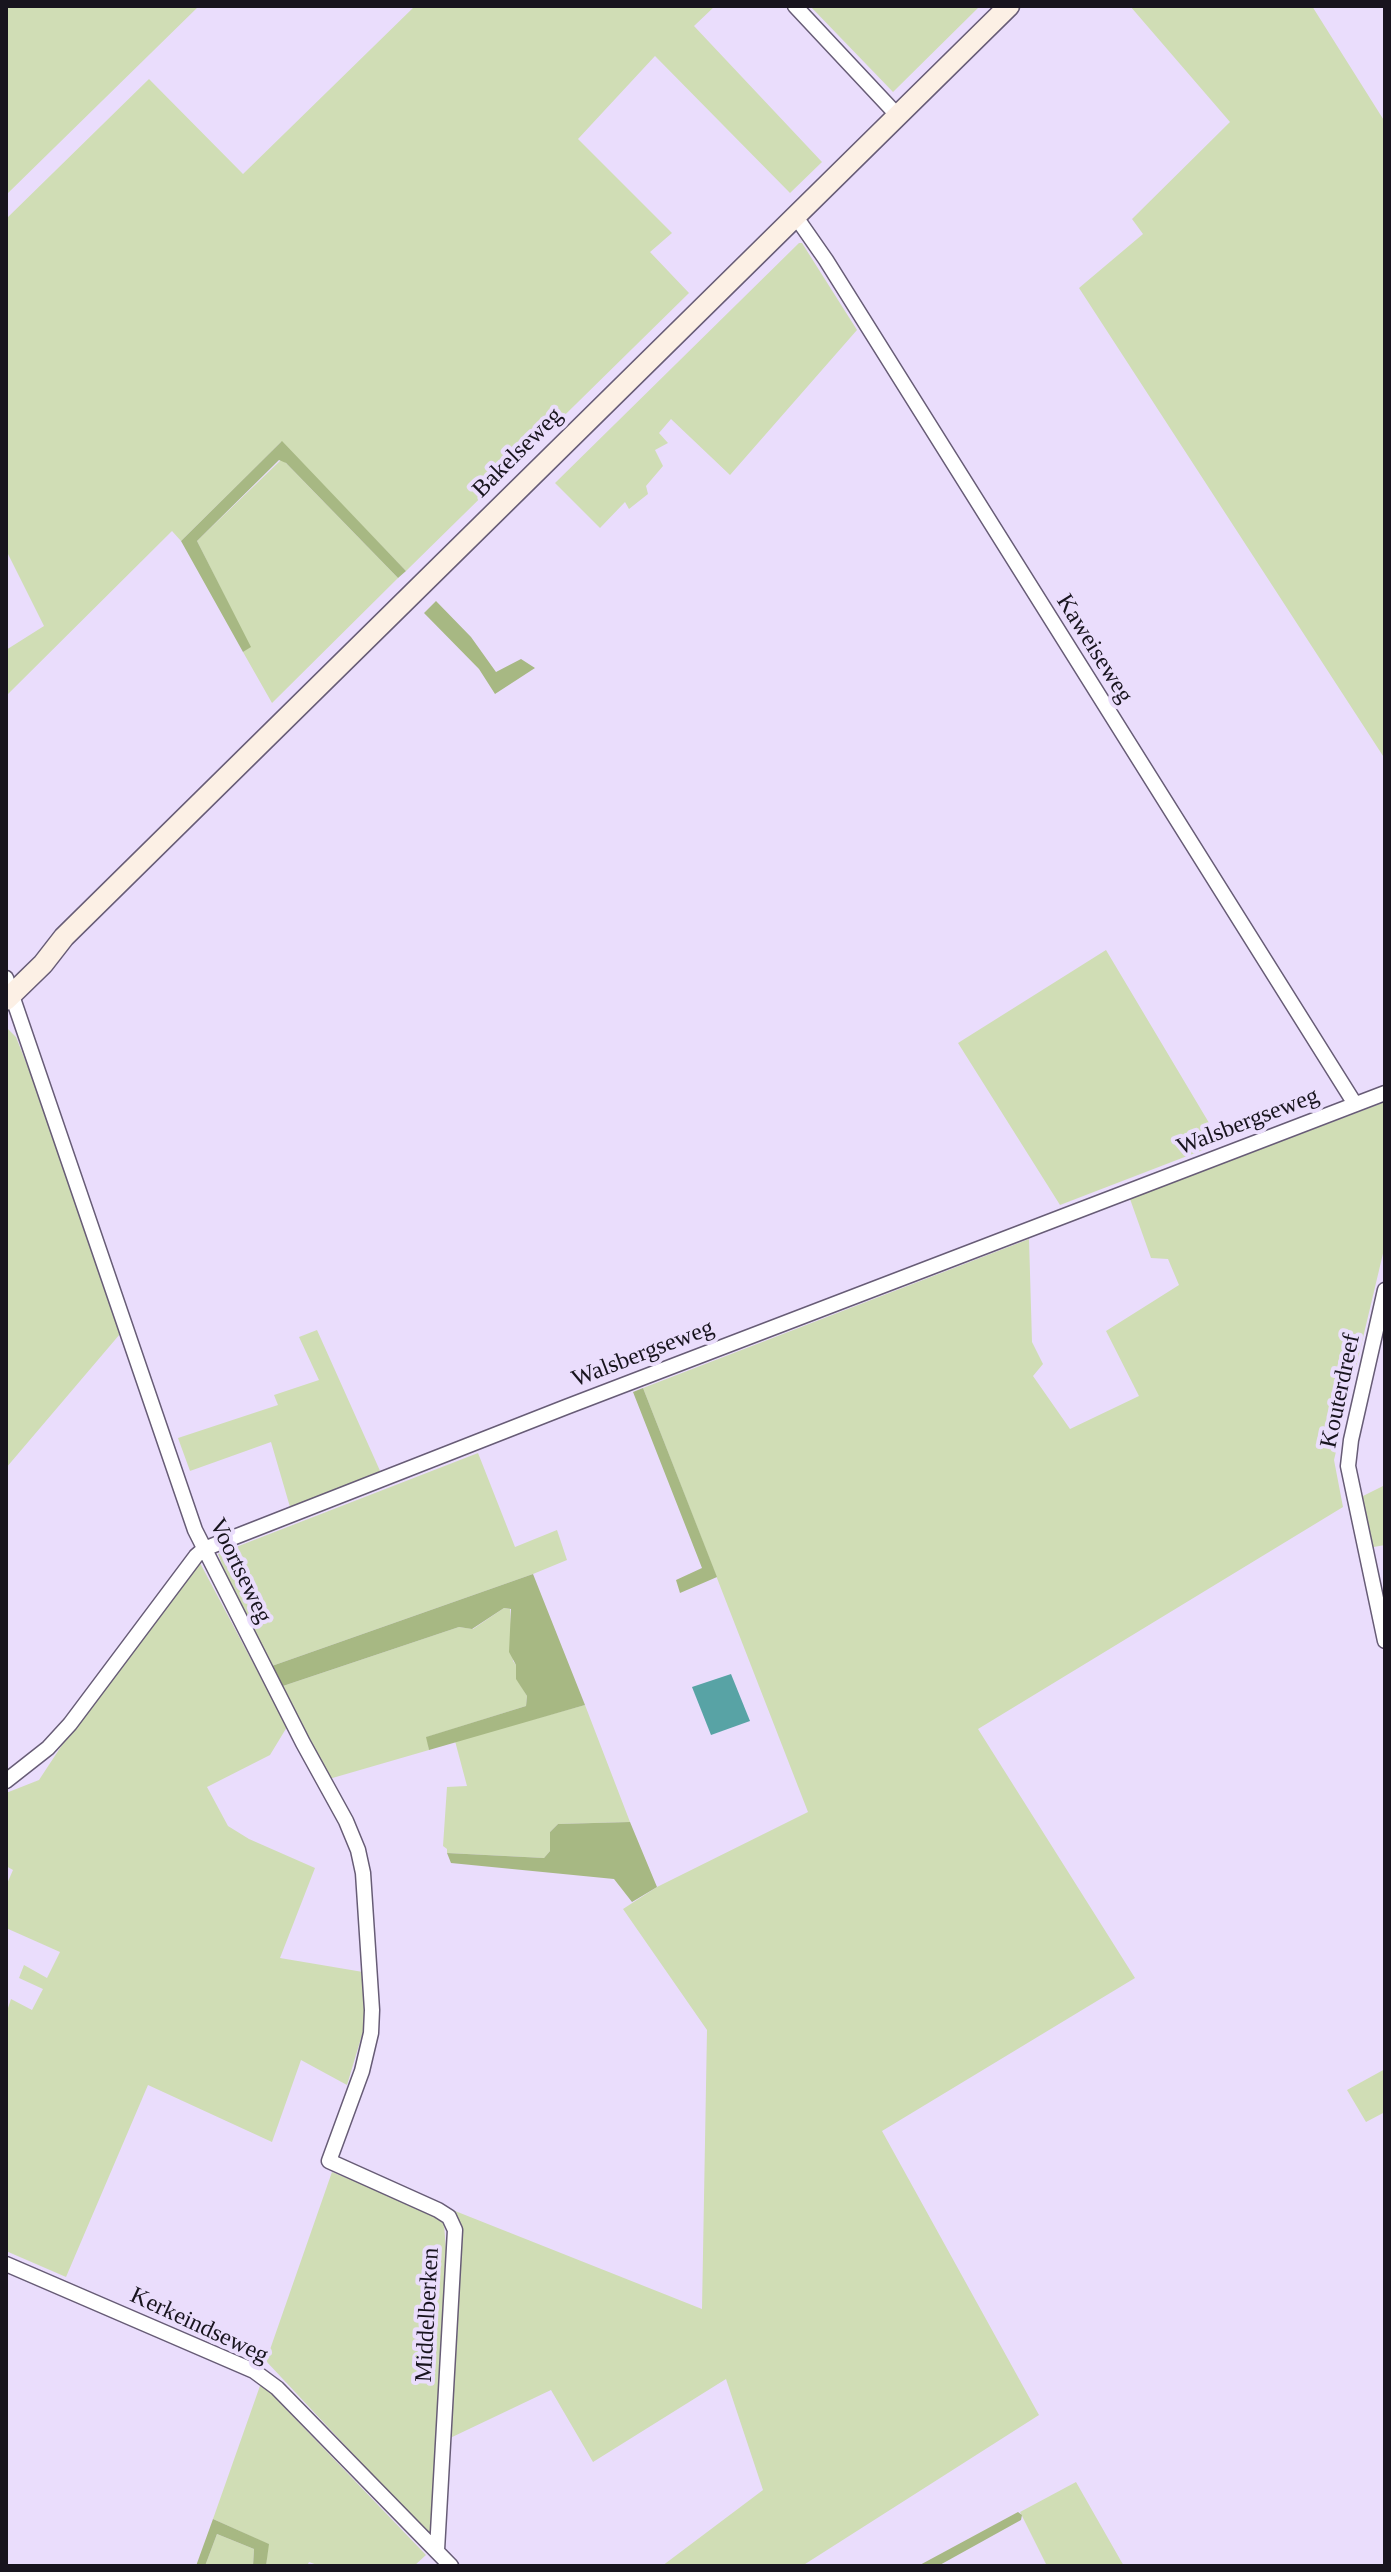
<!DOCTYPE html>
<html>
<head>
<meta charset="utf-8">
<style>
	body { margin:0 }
	#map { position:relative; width:1391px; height:2572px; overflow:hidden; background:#eaddfc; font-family:Georgia,serif }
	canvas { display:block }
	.frame { position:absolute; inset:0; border:8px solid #18141e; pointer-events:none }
</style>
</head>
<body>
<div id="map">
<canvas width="1391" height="2572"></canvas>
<div class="frame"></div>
</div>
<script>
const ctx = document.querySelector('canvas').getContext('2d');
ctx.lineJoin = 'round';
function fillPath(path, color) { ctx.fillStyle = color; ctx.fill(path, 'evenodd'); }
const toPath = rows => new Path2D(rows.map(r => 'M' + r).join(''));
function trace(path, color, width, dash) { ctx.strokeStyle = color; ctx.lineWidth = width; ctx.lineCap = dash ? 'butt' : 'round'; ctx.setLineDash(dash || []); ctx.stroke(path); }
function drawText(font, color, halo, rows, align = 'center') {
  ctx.font = font + ' Georgia,serif'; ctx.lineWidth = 8; ctx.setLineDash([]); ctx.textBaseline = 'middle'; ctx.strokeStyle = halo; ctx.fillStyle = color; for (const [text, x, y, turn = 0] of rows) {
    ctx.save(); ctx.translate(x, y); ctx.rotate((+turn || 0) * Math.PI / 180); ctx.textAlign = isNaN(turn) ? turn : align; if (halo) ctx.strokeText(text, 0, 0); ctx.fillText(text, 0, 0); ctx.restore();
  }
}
const green = toPath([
	[6,6,199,6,6,195],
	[415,6,715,6,694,26,822,162,790,193,655,56,578,139,672,233,650,252,689,293,406,571,281,442,181,541,172,531,6,696,6,650,44,626,6,550,6,219,149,79,243,174],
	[810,6,980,6,893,92],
	[1130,6,1312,6,1385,122,1385,759,1079,288,1143,234,1132,219,1230,122],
	[799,243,802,243,857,330,730,475,671,419,659,433,668,443,655,450,663,466,646,486,648,494,629,509,625,502,600,528,555,483],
	[282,459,398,578,272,703,243,652,250,647,197,541],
	[1106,950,1221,1143,1060,1205,958,1043],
	[7,1028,16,1037,37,1090,120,1334,6,1468],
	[1385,1102,1385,1245,1334,1460,1343,1507,978,1729,1135,1978,882,2131,1039,2415,802,2566,662,2566,763,2490,726,2379,593,2462,551,2390,448,2439,459,2251,445,2207,702,2309,707,2030,623,1909,657,1887,808,1812,643,1388,1029,1239,1032,1342,1043,1364,1033,1376,1070,1429,1139,1396,1106,1331,1179,1285,1168,1259,1151,1258,1130,1199],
	[317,1330,381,1473,290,1507,271,1442,190,1471,178,1438,278,1405,274,1395,319,1380,299,1337],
	[478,1453,515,1547,557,1530,567,1560,533,1574,269,1667,233,1594,218,1554],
	[1385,1485,1385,1545,1368,1548,1357,1499],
	[199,1561,287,1727,270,1755,207,1787,228,1826,249,1839,315,1868,280,1958,363,1972,365,2025,347,2085,301,2060,272,2142,148,2085,66,2277,6,2251,6,2014,11,1999,32,2010,43,1989,19,1978,24,1965,47,1978,60,1952,6,1928,6,1886,13,1870,6,1866,6,1793,39,1780,64,1742],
	[504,1608,510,1609,513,1661,516,1665,517,1679,527,1696,526,1706,427,1737,429,1750,329,1779,280,1687,459,1627,473,1629],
	[585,1705,630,1822,558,1824,550,1832,550,1851,544,1858,447,1853,447,1849,443,1846,447,1787,467,1786,455,1741],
	[1385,2069,1385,2112,1366,2122,1347,2090],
	[332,2172,436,2214,444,2224,446,2250,442,2342,431,2530,428,2534,266,2361],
	[261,2383,426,2555,414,2566,320,2566,309,2562,307,2566,266,2566,268,2544,213,2519],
	[1076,2482,1121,2561,1124,2566,1047,2566,1020,2512],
	[217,2534,254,2549,253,2566,205,2566]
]);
const forest = toPath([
	[282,441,406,571,398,578,286,463,279,460,197,541,251,647,243,652,181,541],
	[436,601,471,637,496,672,521,659,535,668,495,694,479,669,424,613],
	[643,1388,717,1577,680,1593,676,1580,702,1568,633,1392],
	[533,1574,585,1705,429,1750,426,1737,526,1706,527,1696,516,1679,516,1665,509,1652,511,1609,504,1608,472,1629,459,1627,280,1687,269,1667],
	[630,1822,657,1887,632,1902,614,1879,451,1863,447,1853,544,1858,550,1851,550,1832,558,1824],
	[1018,2512,1022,2515,1021,2520,938,2566,918,2566],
	[213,2519,269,2544,266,2566,253,2566,254,2549,217,2534,205,2566,196,2566]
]);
const water = toPath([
	[731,1674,750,1721,711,1735,692,1687]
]);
const minor = toPath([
	[795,6,898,116],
	[796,217,826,260,1355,1104],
	[6,978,195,1530,303,1743,346,1821,358,1850,363,1873,372,2010,371,2033,362,2071,329,2161,438,2210,449,2217,455,2230,437,2550],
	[1385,1290,1351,1440,1348,1466,1385,1641],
	[6,1781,48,1748,70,1724,196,1556,204,1549,566,1407,1385,1093],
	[6,2264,254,2371,277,2388,451,2566]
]);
const secondary = toPath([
	[6,1000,43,964,64,937,1009,6]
]);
const streetNames = [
	["Bakelseweg",518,453,-45],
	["Kaweiseweg",1094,649,58],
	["Walsbergseweg",1248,1122,-21],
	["Walsbergseweg",643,1354,-21],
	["Kouterdreef",1341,1391,-78],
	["Voortseweg",240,1571,64],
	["Middelberken",428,2315,-87],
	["Kerkeindseweg",199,2326,25]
];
fillPath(green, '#d0ddb5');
fillPath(forest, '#a7b883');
fillPath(water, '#58a3a5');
trace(minor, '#675c76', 17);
trace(secondary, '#675c76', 23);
trace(minor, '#fff', 14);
trace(secondary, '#fcf0e5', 20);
drawText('24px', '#18141e', '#eaddfc', streetNames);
</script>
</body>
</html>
